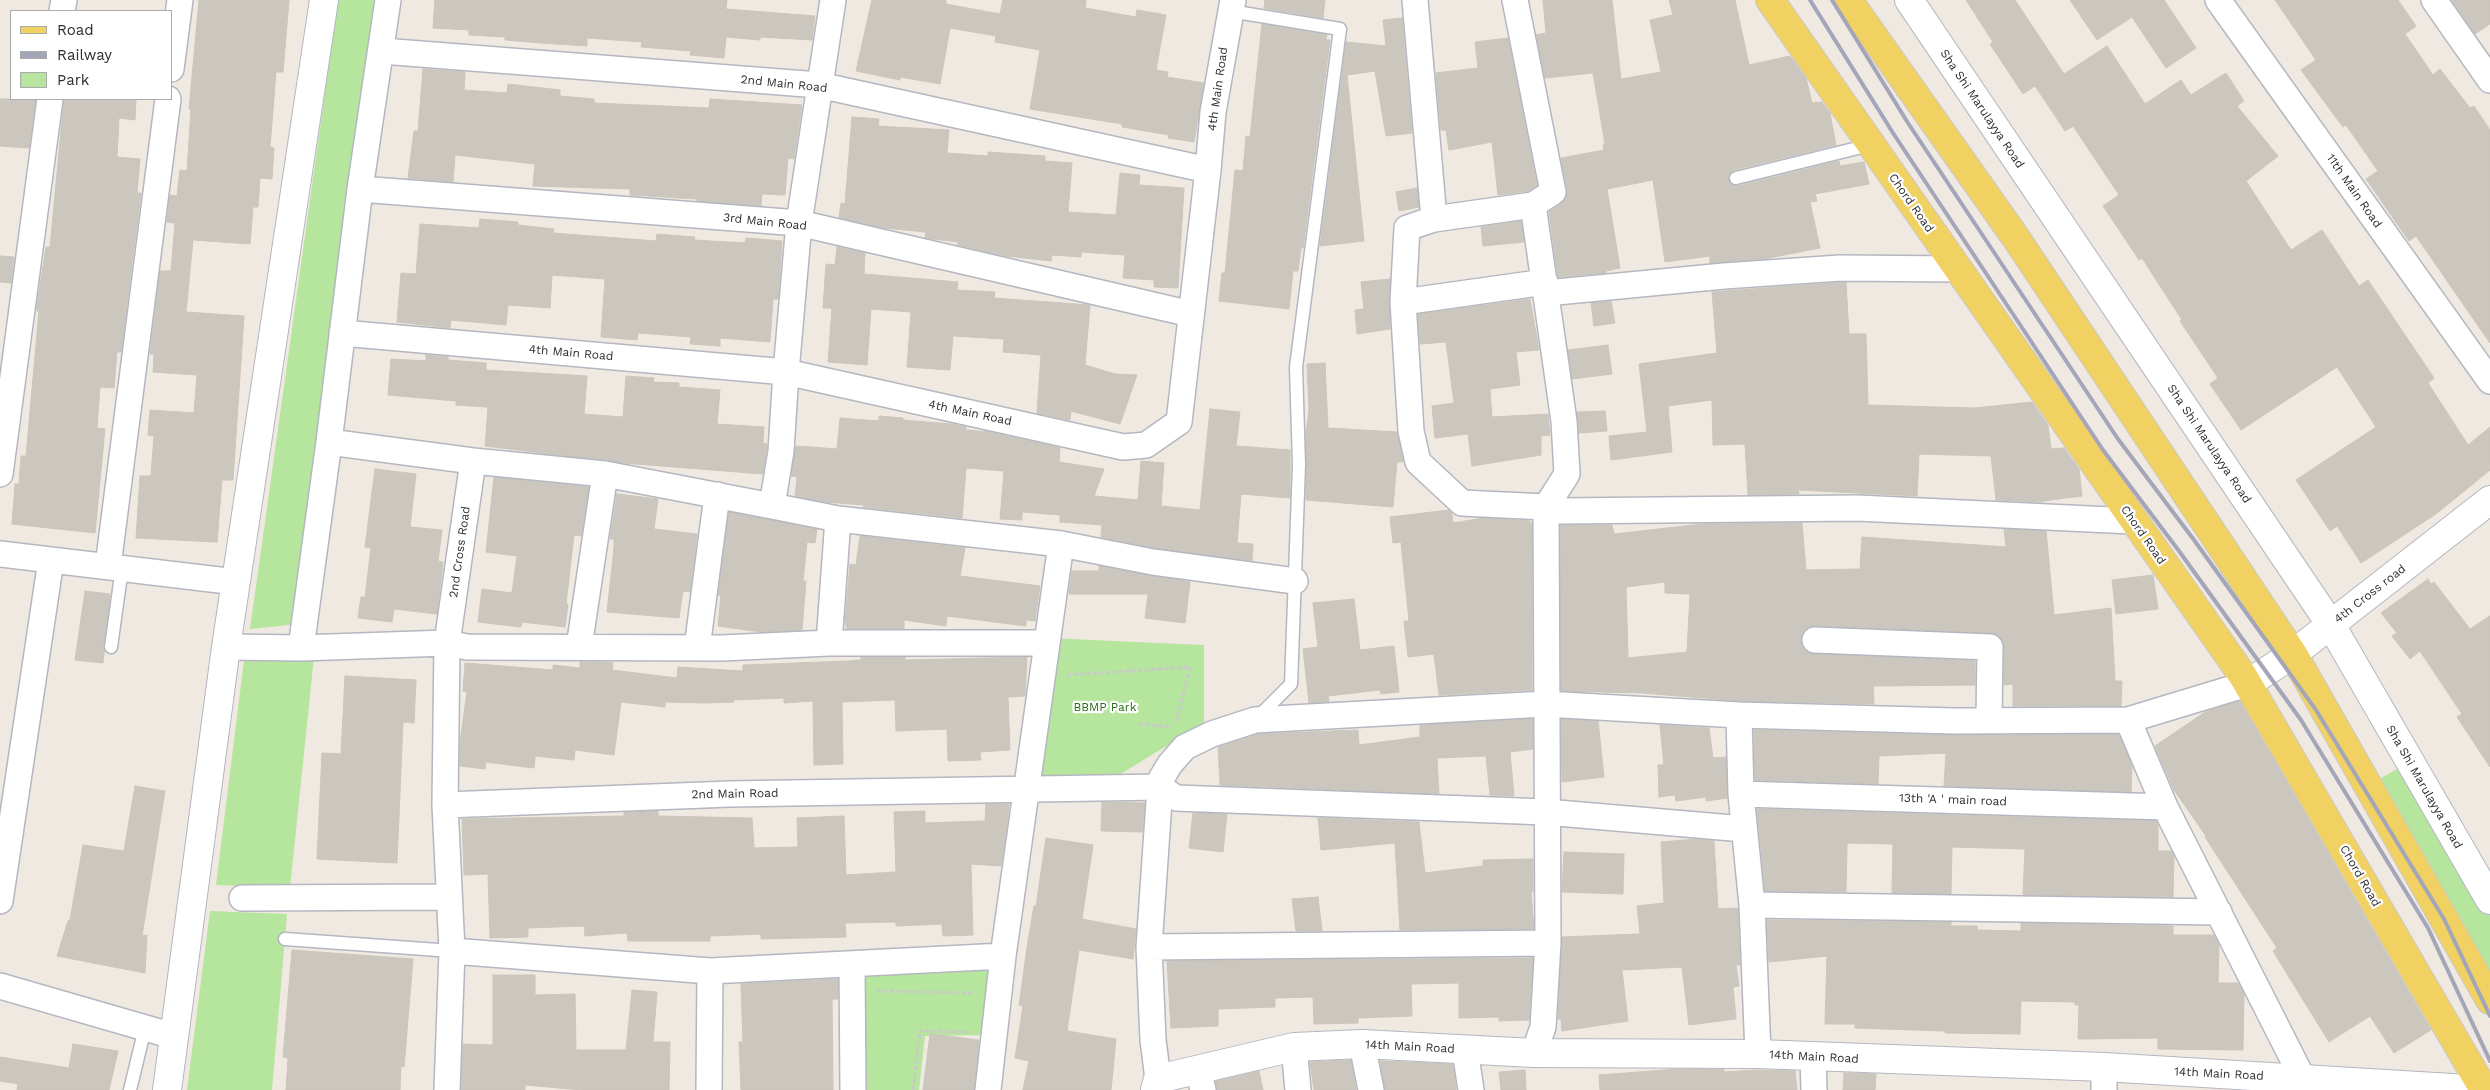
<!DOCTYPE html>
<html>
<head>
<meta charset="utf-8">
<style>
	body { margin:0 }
	#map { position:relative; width:2490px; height:1090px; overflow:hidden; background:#efe9e1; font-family:"Work Sans",sans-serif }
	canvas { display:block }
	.legend { position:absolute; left:10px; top:10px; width:162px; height:90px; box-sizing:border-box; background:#fff; border:1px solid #ababab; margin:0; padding:6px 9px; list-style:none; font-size:15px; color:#2e2e2e }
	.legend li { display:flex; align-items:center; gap:10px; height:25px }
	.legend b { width:25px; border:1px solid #ababab }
</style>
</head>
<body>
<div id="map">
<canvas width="2490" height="1090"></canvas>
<ul class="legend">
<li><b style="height:6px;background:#f2d163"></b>Road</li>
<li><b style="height:6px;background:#a3a6b8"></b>Railway</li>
<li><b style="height:14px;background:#b6e59e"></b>Park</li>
</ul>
</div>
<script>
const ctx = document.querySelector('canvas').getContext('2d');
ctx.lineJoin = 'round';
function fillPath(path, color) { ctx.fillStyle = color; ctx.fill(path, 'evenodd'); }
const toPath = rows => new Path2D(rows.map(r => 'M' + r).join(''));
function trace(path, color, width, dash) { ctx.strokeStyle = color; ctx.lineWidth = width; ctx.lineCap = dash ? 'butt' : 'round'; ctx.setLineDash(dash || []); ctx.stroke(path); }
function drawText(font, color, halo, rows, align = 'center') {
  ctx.font = font + ' "Work Sans",sans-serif'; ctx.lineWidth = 4.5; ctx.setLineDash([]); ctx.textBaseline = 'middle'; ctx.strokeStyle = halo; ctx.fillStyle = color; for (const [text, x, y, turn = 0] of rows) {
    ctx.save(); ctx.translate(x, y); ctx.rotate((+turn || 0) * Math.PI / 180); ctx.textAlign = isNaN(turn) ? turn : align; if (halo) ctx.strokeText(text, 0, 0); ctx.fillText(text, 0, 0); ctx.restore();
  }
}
const green = toPath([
	[338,0,382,0,300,624,250,629],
	[1048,638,1204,645,1204,723,1119,775,1029,789],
	[314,657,290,888,216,885,244,660],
	[2404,765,2490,916,2490,984,2374,782],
	[210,911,287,914,272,1090,187,1090],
	[992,969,987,1035,925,1036,919,1090,860,1090,861,975]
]);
const building = toPath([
	[199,0,289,0,283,72,276,72,270,147,274,148,272,179,260,178,258,207,253,207,250,244,193,240,186,312,244,316,233,480,222,480,217,542,136,538,140,476,151,476,154,436,148,435,150,410,194,413,197,375,153,372,154,354,150,354,160,271,171,271,175,223,167,222,170,195,177,196,180,170,187,171,191,109,189,109,199,0],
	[435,0,727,0,726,9,815,16,812,40,760,37,760,40,726,37,724,58,690,55,691,51,641,47,642,42,587,38,587,46,541,43,505,40,505,37,469,35,469,30,433,28,435,0],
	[872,0,946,0,946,4,1000,14,1003,0,1086,0,1085,8,1136,17,1137,10,1166,15,1156,70,1168,72,1167,77,1204,83,1194,142,1168,138,1169,135,1122,127,1122,124,1030,109,1040,50,995,42,996,36,950,28,940,84,900,77,900,80,856,71,872,0],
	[1265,0,1325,0,1323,18,1264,8,1265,0],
	[1543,0,1612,0,1621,79,1661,72,1650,20,1673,15,1669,0,1735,0,1749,65,1790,56,1806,78,1812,103,1822,102,1830,113,1836,145,1734,170,1728,175,1730,183,1738,186,1839,161,1840,166,1864,162,1869,184,1815,194,1817,201,1810,202,1820,248,1764,259,1710,263,1710,256,1665,262,1653,180,1607,189,1620,268,1606,271,1606,273,1558,277,1549,212,1561,204,1566,197,1567,189,1561,158,1604,150,1603,144,1605,144,1593,73,1545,78,1536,35,1546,33,1543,0],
	[1966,0,2015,0,2064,74,2107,46,2145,104,2181,80,2191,95,2226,73,2244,101,2237,106,2278,156,2246,181,2291,250,2322,230,2359,286,2368,280,2434,378,2428,383,2468,445,2490,427,2490,470,2436,514,2361,563,2337,526,2330,531,2296,480,2376,427,2337,367,2241,430,2210,384,2218,378,2180,321,2182,320,2142,258,2139,260,2103,206,2119,195,2073,126,2065,131,2035,86,2023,94,1990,44,1993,42,1966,0],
	[2070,0,2164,0,2196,48,2166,68,2132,17,2097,40,2070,0],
	[2275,0,2398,0,2416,26,2405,34,2433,75,2440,69,2470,108,2474,106,2490,130,2490,343,2416,236,2409,241,2366,179,2378,171,2346,125,2343,127,2301,70,2316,60,2275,0],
	[2452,0,2490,0,2490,24,2475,34,2452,0],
	[1402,18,1412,133,1386,136,1375,71,1347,75,1364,241,1320,246,1346,42,1386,46,1383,20,1402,18],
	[1262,24,1327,35,1326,40,1330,40,1303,248,1301,248,1298,271,1293,271,1289,309,1219,301,1222,273,1225,273,1235,170,1243,171,1246,136,1250,137,1262,24],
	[1508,38,1537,185,1528,191,1498,195,1492,142,1449,150,1446,130,1441,130,1436,73,1478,68,1475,42,1508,38],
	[423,69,465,72,464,90,507,93,508,84,560,90,560,96,594,99,594,103,709,108,710,99,802,105,794,159,788,158,785,195,762,194,761,206,697,201,697,199,630,195,630,189,533,186,535,164,455,155,453,182,408,178,414,131,418,131,423,69],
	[0,99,36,99,29,148,0,146,0,99],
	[64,99,136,99,135,120,119,118,117,157,140,159,137,193,141,193,121,352,117,352,114,388,100,387,97,428,105,429,95,533,12,524,15,484,19,484,21,456,26,456,39,311,37,311,37,305,46,247,50,247,64,99],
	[852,117,879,119,878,126,949,130,947,153,988,156,988,152,1045,156,1045,161,1072,163,1068,212,1116,215,1120,173,1140,175,1139,185,1184,188,1178,288,1154,287,1154,280,1123,278,1125,255,1081,252,1081,257,1052,255,1051,261,1006,256,958,245,958,242,925,238,926,232,884,228,839,218,841,203,845,204,852,117],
	[1417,188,1419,207,1399,211,1396,192,1417,188],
	[480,219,518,222,518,225,554,229,553,233,656,241,657,234,695,237,694,240,745,243,746,238,782,241,778,299,773,299,770,342,720,338,720,346,690,344,691,337,638,333,637,340,601,337,605,279,552,275,550,308,508,305,506,325,451,320,450,328,397,322,401,273,416,274,420,224,479,228,480,219],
	[1521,221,1524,242,1483,246,1481,227,1521,221],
	[837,247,865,253,864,274,958,282,957,290,995,292,994,298,1090,305,1085,365,1115,374,1137,375,1120,424,1071,411,1070,420,1037,413,1041,355,1003,352,1004,339,953,336,950,370,907,367,911,312,871,309,867,365,828,362,832,308,823,308,826,264,835,265,837,247],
	[0,256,14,257,11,283,0,282,0,256],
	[1390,279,1390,329,1357,334,1355,310,1364,309,1361,282,1390,279],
	[1846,282,1849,334,1866,334,1868,405,1975,408,2032,402,2048,425,2051,449,2064,448,2079,469,2082,496,2043,501,2043,502,1996,500,1991,456,1919,454,1917,496,1798,490,1799,494,1748,495,1745,444,1713,445,1712,400,1668,406,1672,452,1611,460,1609,436,1647,432,1639,364,1717,353,1712,292,1846,282],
	[1530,299,1539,350,1516,352,1520,385,1490,389,1492,417,1548,414,1550,435,1541,436,1541,455,1472,466,1468,434,1435,438,1432,406,1454,403,1446,342,1420,344,1418,314,1530,299],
	[1611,301,1615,323,1594,326,1591,303,1611,301],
	[1608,345,1612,374,1572,379,1568,350,1608,345],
	[426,355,448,357,448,360,486,363,486,370,587,376,584,414,623,417,626,376,654,378,653,382,679,383,679,387,720,390,717,424,764,427,763,443,767,444,763,474,623,463,485,446,488,407,456,405,456,401,388,395,391,359,426,361,426,355],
	[1325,363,1328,428,1397,432,1403,460,1403,462,1397,462,1393,507,1306,500,1306,434,1309,410,1307,364,1325,363],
	[1210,409,1240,412,1236,446,1290,450,1290,498,1241,494,1237,543,1253,544,1252,561,1155,548,1101,537,1102,525,1060,522,1060,515,1022,512,1022,520,1000,519,1004,471,966,468,962,518,863,507,864,505,825,502,795,496,797,477,791,476,796,446,837,449,840,418,879,421,879,416,903,418,903,420,952,424,966,427,966,430,990,432,1060,448,1059,462,1104,469,1094,496,1138,500,1141,461,1164,463,1161,506,1200,510,1210,409],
	[1605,411,1607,431,1579,433,1577,412,1605,411],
	[375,469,416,474,410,527,442,530,438,561,443,562,437,614,394,609,392,622,358,618,361,597,365,597,371,548,365,547,375,469],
	[494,477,589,487,581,536,574,535,566,604,568,604,565,627,522,622,521,627,478,622,482,589,512,593,517,556,486,552,494,477],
	[617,494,658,499,654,529,697,534,690,592,683,591,679,618,607,612,614,548,614,539,610,539,617,494],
	[1449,510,1452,514,1453,523,1483,518,1530,521,1532,526,1532,690,1439,695,1434,654,1408,657,1404,621,1409,621,1401,542,1393,543,1390,517,1449,510],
	[729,512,817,529,815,543,807,542,803,581,806,581,802,630,761,632,718,626,721,595,718,595,729,512],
	[1802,523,1806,570,1860,569,1862,537,2006,547,2004,529,2046,531,2054,615,2111,608,2115,681,2122,681,2121,706,2013,706,2013,684,2004,685,2003,641,1998,635,1991,633,1816,626,1808,628,1801,639,1803,647,1808,652,1975,661,1975,685,1873,686,1874,704,1740,701,1642,693,1561,691,1560,525,1612,525,1614,534,1703,524,1802,523],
	[1665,582,1665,593,1690,594,1687,652,1628,658,1626,587,1665,582],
	[860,536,965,548,960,576,1040,586,1035,621,1026,620,1026,626,947,616,946,626,904,620,904,629,847,629,845,622,850,564,856,565,860,536],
	[1099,566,1190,582,1185,623,1145,618,1148,594,1069,594,1072,571,1099,571,1099,566],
	[2153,575,2158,609,2116,614,2112,580,2153,575],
	[2428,579,2431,584,2434,582,2470,629,2490,616,2490,767,2457,717,2462,714,2420,651,2410,659,2392,636,2397,633,2381,613,2428,579],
	[85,591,110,594,103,663,75,660,85,591],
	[1354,599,1360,650,1394,646,1399,692,1381,694,1380,690,1328,696,1329,702,1309,703,1303,649,1318,647,1313,603,1354,599],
	[861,657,905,657,905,660,1027,657,1025,696,1008,697,1010,750,980,752,981,760,948,761,947,729,896,731,895,700,842,702,843,764,814,765,813,701,784,703,784,698,733,700,734,702,706,703,665,702,665,707,621,702,614,755,575,750,574,760,535,756,534,768,486,762,485,769,460,766,460,742,467,692,463,691,465,663,553,670,553,665,580,668,580,662,606,662,613,663,612,670,677,678,678,667,743,671,743,665,848,661,861,660,861,657],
	[345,676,416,680,414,723,403,722,397,863,317,859,322,753,341,754,345,676],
	[2240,701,2431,1030,2394,1053,2370,1016,2329,1042,2273,951,2277,948,2205,837,2206,836,2174,790,2155,746,2205,712,2240,701],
	[1533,719,1533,749,1510,752,1514,796,1490,795,1486,756,1437,758,1439,794,1220,785,1218,747,1258,734,1358,730,1359,745,1420,737,1420,725,1533,719],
	[1561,719,1598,721,1604,777,1562,782,1561,719],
	[1660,725,1709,728,1713,758,1726,757,1727,798,1706,801,1706,797,1676,801,1675,795,1659,797,1658,765,1664,765,1660,725],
	[1754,730,1954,735,2119,734,2132,766,2131,792,1944,786,1946,753,1879,756,1878,784,1755,780,1754,730],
	[135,786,165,791,142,936,147,935,145,973,57,956,68,921,70,920,83,845,124,851,135,786],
	[1102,802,1145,803,1142,832,1101,831,1102,802],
	[986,804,1009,804,1007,826,1001,866,971,864,973,935,943,936,942,924,896,926,896,922,845,923,846,937,761,939,761,934,710,936,710,941,628,941,627,933,585,936,584,926,528,928,528,937,490,938,488,874,464,875,462,819,624,816,624,812,658,811,658,816,752,818,754,848,798,847,797,818,844,816,846,875,896,872,894,812,925,811,925,823,985,821,986,804],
	[1757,809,2156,821,2158,826,2158,851,2171,851,2174,856,2173,897,2023,895,2025,849,1952,847,1951,894,1892,893,1893,844,1847,843,1846,892,1765,891,1757,809],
	[1193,813,1227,814,1223,852,1189,848,1193,813],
	[1318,818,1419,822,1425,873,1483,866,1483,860,1533,859,1533,892,1531,892,1534,929,1400,930,1395,843,1321,850,1318,818],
	[1046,838,1093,845,1082,919,1136,929,1133,959,1079,950,1067,1031,1116,1039,1111,1090,1023,1090,1029,1061,1015,1058,1023,1006,1019,1005,1028,941,1034,906,1036,906,1046,838],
	[1696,839,1714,841,1718,909,1738,908,1740,965,1736,965,1739,986,1733,987,1736,1019,1689,1025,1682,967,1622,970,1628,1021,1562,1031,1561,1019,1558,1019,1562,937,1640,934,1637,906,1664,903,1661,842,1696,839],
	[1564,852,1624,854,1623,894,1562,892,1564,852],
	[1318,897,1322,931,1296,931,1292,899,1318,897],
	[1767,920,1951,922,1951,926,1977,926,1977,930,2021,931,2021,923,2173,926,2173,935,2214,935,2219,945,2218,983,2238,983,2244,994,2243,1050,2158,1049,2158,1038,2078,1039,2079,1005,2075,1005,2075,1002,2021,1001,2020,1034,1945,1033,1945,1031,1855,1028,1855,1024,1825,1024,1827,956,1769,962,1767,920],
	[292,950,413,959,404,1067,401,1066,400,1090,286,1090,288,1058,283,1057,292,950],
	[1533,958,1529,1020,1499,1021,1499,1017,1459,1018,1459,983,1411,984,1412,1016,1358,1018,1358,1023,1314,1024,1313,997,1275,998,1275,1007,1218,1009,1218,1026,1171,1028,1167,961,1533,958],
	[493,975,535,975,535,995,575,994,576,1050,626,1050,632,990,657,992,653,1042,670,1042,669,1090,582,1090,525,1085,525,1090,461,1090,463,1044,493,1045,493,975],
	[838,979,838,999,832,999,833,1090,741,1090,739,1042,743,1042,741,984,838,979],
	[930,1034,979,1040,974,1090,923,1090,930,1034],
	[73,1044,118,1051,109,1090,17,1090,18,1084,0,1081,0,1057,69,1068,73,1044],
	[1351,1060,1356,1090,1314,1090,1310,1062,1351,1060],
	[1380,1061,1453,1064,1456,1090,1385,1090,1380,1061],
	[1678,1069,1724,1069,1724,1072,1758,1070,1795,1071,1797,1090,1600,1090,1599,1075,1678,1069],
	[1525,1070,1526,1090,1501,1090,1499,1072,1525,1070],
	[1259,1071,1263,1090,1217,1090,1216,1081,1259,1071],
	[1844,1073,1876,1074,1875,1090,1843,1090,1844,1073]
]);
const path = toPath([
	[1067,675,1190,667,1176,723],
	[1139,724,1171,727],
	[877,991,974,993],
	[913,1090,920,1031,970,1032]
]);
const service = toPath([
	[1230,11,1340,29,1296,367,1299,465,1291,684,1257,718],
	[1736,178,1870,145],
	[111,647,122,568],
	[285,939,452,951],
	[130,1090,145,1028]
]);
const minor = toPath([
	[1415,0,1434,219],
	[1515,0,1553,192,1533,205,1564,421,1567,474,1546,507,1548,943,1543,1027,1534,1053],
	[2218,0,2490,381],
	[2434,0,2490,80],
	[62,11,64,0],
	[382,51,819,85,1208,170],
	[171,69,180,0],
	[360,189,799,223,1191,314],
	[1533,205,1434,219,1407,228,1403,302,1411,431,1418,462,1462,503,1546,507,1560,511,1857,508,2132,521],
	[1546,293,1724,276,1840,268,1957,269],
	[1403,302,1545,282],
	[342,333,786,372,1123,447,1146,445,1179,422,1208,170,1213,112,1233,0],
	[329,442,473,461,605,474,772,506,781,451,786,372,799,223,833,0],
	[0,474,50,99],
	[772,506,838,519,1061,544,1153,562,1295,581],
	[0,554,236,582],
	[108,566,168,99],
	[1815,640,1990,647,1989,720],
	[829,643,838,519],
	[226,647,301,648,447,643,467,647,722,648,829,643,1047,643],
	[579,647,605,474],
	[301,648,329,442,360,189,388,0],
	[697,648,717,495],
	[1739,715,1741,794,1752,905,1758,1054],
	[2128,720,2165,807,2303,1079],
	[1741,794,2165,807],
	[445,805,730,794,1160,787,1149,947,1153,1040,1158,1079],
	[1744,829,1546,812,1176,798,1160,787,1161,779,1170,764,1185,747,1212,734,1255,720,1545,704,1739,715,1954,721,2128,720,2247,684],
	[242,898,448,897],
	[0,901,51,560],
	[1752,905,2219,912],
	[1149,947,1548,943],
	[452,951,710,971,1003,956],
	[852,965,853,1090],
	[0,986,173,1036],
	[1362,1044,1371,1090],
	[1294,1047,1298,1090],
	[1465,1050,1471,1090],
	[1813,1057,1814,1090],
	[1198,1069,1203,1090],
	[447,1090,452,951,445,805,447,643,473,461],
	[709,1090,710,971],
	[988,1090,1003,956,1061,544],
	[2104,1090,2104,1067]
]);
const tertiary = toPath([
	[1909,0,2331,625,2490,900],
	[1155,1090,1158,1079,1294,1047,1362,1044,1534,1053,1758,1054,2104,1067,2485,1090]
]);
const secondary = toPath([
	[2247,684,2293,654,2490,500],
	[167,1090,226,647,324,0]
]);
const primary = toPath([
	[1770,0,2243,676,2484,1090],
	[1848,0,2016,238,2293,654,2490,1000]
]);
const rail = toPath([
	[1810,0,1893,133,2103,450,2179,551,2301,720,2428,928,2490,1061],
	[1832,0,1908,123,2118,439,2194,540,2316,710,2444,919,2490,1016]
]);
const streetNames = [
	["2nd Main Road",784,84,6],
	["4th Main Road",1218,89,-82],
	["Sha Shi Marulayya Road",1982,109,56],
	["11th Main Road",2354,191,55],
	["Chord Road",1911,203,55],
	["3rd Main Road",765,222,6],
	["4th Main Road",571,353,5],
	["4th Main Road",970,413,12],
	["Sha Shi Marulayya Road",2209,444,56],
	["Chord Road",2143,535,55],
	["2nd Cross Road",460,552,-82],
	["4th Cross road",2370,594,-38],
	["Sha Shi Marulayya Road",2424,787,60],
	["2nd Main Road",735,794,-1],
	["13th 'A ' main road",1953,800,2],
	["Chord Road",2360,876,60],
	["14th Main Road",1410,1047,3],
	["14th Main Road",1814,1057,3],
	["14th Main Road",2219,1074,3]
];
const parkNames = [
	["BBMP Park",1105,707]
];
fillPath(green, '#b6e59e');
fillPath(building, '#cbc7bf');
trace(building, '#cbc5ba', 1);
trace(service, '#b4b7c1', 15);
trace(minor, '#b4b7c1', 28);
trace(tertiary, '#b4b7c1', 30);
trace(secondary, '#b4b7c1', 30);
trace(primary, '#c9c9c9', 30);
trace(path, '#c9c9c9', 3, [4, 2.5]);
trace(service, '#fff', 12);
trace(minor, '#fff', 25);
trace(tertiary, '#fff', 28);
trace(secondary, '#fff', 28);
trace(primary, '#f2d163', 28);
trace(rail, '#a3a6b8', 4);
drawText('12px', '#2e2e2e', '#fff', streetNames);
drawText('12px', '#2c6e1b', '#fff', parkNames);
</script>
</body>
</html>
